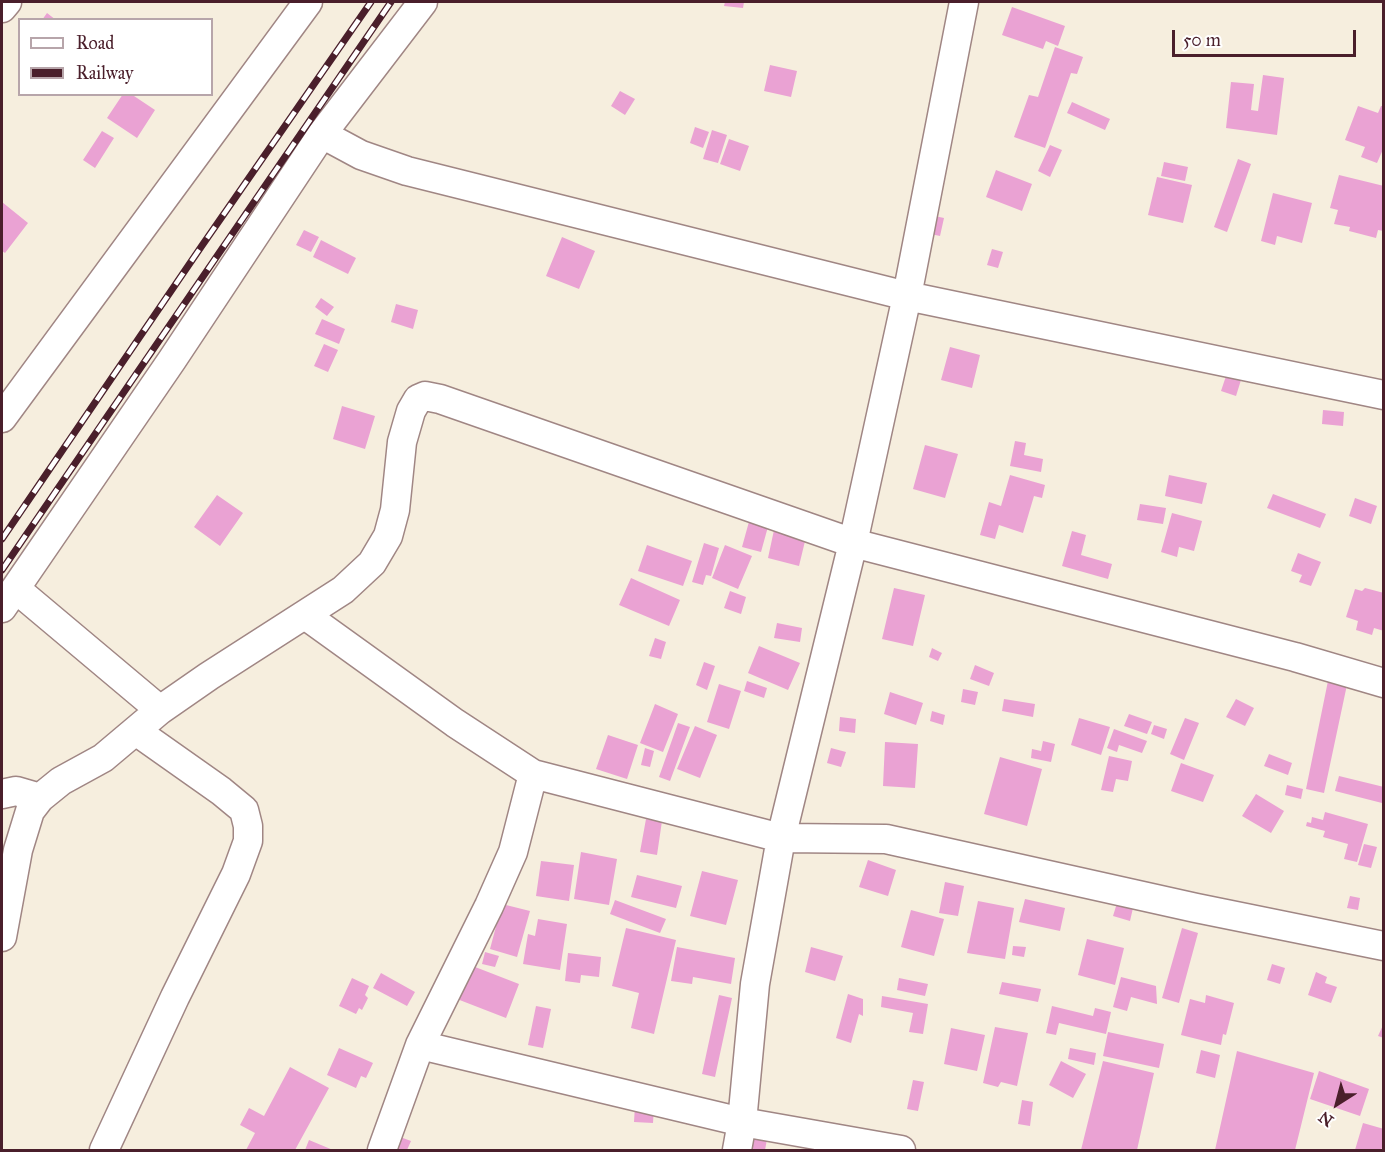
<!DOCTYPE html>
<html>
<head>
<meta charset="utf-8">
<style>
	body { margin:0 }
	#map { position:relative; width:1385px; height:1152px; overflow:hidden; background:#f6eede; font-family:"IM FELL Great Primer",serif }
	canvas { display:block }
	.frame { position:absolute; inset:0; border:3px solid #4a1f2b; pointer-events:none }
	.legend { position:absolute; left:18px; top:18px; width:195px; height:78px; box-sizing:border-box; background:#fff; border:2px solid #b7a5aa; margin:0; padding:8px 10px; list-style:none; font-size:18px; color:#4a1f2b }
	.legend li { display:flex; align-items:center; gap:12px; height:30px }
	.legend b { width:30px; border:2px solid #b7a5aa }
	.north { position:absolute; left:1307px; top:1074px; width:60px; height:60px; -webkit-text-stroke:4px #fff; paint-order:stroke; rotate:216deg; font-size:16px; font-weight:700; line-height:24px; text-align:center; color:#4a1f2b }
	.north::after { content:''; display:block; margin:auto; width:21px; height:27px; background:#4a1f2b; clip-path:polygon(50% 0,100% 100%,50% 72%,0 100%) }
	.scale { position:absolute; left:1172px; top:30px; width:184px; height:27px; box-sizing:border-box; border:3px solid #4a1f2b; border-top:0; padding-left:8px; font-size:18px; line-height:21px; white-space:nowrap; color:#4a1f2b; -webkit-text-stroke:4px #fff; paint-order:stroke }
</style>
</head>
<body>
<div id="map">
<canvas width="1385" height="1152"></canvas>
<div class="frame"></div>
<ul class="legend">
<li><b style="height:8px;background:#fff"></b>Road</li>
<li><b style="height:8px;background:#4a1f2b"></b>Railway</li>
</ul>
<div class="north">N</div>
<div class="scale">50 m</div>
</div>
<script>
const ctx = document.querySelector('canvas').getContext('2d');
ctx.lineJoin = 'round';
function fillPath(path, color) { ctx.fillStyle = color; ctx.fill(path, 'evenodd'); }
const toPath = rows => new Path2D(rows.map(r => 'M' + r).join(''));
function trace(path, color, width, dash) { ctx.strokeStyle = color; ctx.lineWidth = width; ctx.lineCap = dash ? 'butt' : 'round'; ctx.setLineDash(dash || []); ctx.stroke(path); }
const building = toPath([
	[725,2,744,2,743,8,724,6],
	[1012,7,1065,26,1058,46,1046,41,1043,49,1002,35],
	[47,13,56,20,42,20],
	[1055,47,1083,57,1077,74,1071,73,1045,148,1014,137,1029,95,1038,97],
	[770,65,797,71,791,97,764,91],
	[1263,75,1284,78,1277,135,1226,128,1231,82,1254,84,1251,110,1258,111],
	[620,91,635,99,625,115,611,106],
	[123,94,131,94,155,110,137,138,107,118],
	[1072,102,1110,119,1105,130,1067,113],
	[1358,106,1378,113,1381,106,1384,106,1384,147,1377,163,1361,157,1365,147,1345,140],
	[695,127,709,132,703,148,690,143],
	[712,130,727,135,718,163,703,159],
	[102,131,114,138,95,168,83,160],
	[729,139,749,146,740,171,720,164],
	[1050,145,1062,150,1050,177,1038,171],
	[1238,159,1251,164,1227,232,1214,227],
	[1164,162,1188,167,1185,181,1161,176],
	[996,170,1032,184,1022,211,986,197],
	[1339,175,1384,186,1384,231,1378,230,1376,238,1349,231,1350,227,1334,224,1338,210,1330,208],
	[1157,177,1192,185,1183,223,1148,215],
	[1273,193,1312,203,1302,243,1277,236,1275,245,1261,241],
	[2,202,28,223,5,253,2,251],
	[930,215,944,218,940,236,926,233],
	[304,230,319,237,311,252,296,245],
	[562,237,595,251,579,289,546,276],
	[321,240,356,258,348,274,313,257],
	[992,249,1003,252,998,268,987,265],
	[321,298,334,307,327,316,315,307],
	[396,304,418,310,413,329,391,322],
	[322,319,345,329,339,344,315,334],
	[324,344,338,350,328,372,314,366],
	[950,347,980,355,972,388,941,380],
	[1226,376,1241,380,1236,396,1221,391],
	[342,406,375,416,365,449,333,439],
	[1323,410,1344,412,1343,426,1322,424],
	[1015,441,1026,443,1024,455,1043,459,1041,472,1010,466],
	[925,445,958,454,945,498,913,489],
	[1010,475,1045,485,1042,498,1034,496,1023,533,999,525,995,539,980,535,989,502,1001,506],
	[1169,475,1207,483,1202,504,1165,496],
	[1273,494,1326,514,1320,528,1267,508],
	[217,495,243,513,220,546,194,527],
	[1355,498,1377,506,1371,524,1349,516],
	[1140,504,1166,508,1163,524,1137,520],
	[1172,513,1202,521,1194,551,1179,547,1177,557,1161,552],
	[750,518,769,523,761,552,742,547],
	[774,530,806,537,799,566,768,558],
	[1072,531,1086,535,1081,555,1112,564,1108,579,1062,566],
	[704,543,719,548,711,576,706,575,703,585,692,582],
	[647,545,692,561,683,586,638,571],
	[725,545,752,556,738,589,712,578],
	[1298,553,1321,562,1311,586,1299,582,1302,575,1291,571],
	[631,578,680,600,669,626,619,605],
	[894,588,925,595,913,646,882,639],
	[1365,588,1384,593,1384,631,1374,628,1372,635,1356,630,1358,621,1346,617,1355,589,1362,591],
	[730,591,746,597,741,614,724,608],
	[777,623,802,628,800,642,774,638],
	[655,638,666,642,661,659,649,656],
	[759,646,800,663,788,690,748,673],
	[932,648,942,653,938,661,929,657],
	[704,662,715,666,707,690,696,685],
	[975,665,994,673,989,686,970,679],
	[1329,676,1348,680,1324,793,1306,789],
	[747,681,767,688,764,698,744,691],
	[719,684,741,691,729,729,707,722],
	[963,689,978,692,975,705,961,702],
	[890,692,923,703,916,725,884,714],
	[1004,699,1035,704,1033,717,1002,711],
	[1236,699,1254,708,1245,726,1226,717],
	[655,704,678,714,663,752,640,743],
	[932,711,945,715,943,725,930,721],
	[1129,714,1152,722,1147,734,1124,726],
	[840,717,856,719,855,733,839,731],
	[1079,718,1110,727,1101,755,1071,745],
	[1185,718,1199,723,1184,760,1170,754],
	[678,723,690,727,670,781,659,777],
	[1154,725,1167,729,1164,739,1151,734],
	[695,726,717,735,700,778,677,769],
	[1114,729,1147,741,1142,753,1119,745,1117,752,1107,748],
	[608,735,638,745,627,779,596,769],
	[1043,741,1055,744,1051,762,1031,758,1032,749,1041,751],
	[885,742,918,744,915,788,883,786],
	[645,748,654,751,650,767,641,765],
	[831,748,846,752,841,767,827,763],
	[1269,754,1292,763,1288,775,1264,766],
	[1109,756,1132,761,1128,781,1116,779,1113,792,1101,790],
	[1000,757,1042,769,1027,826,984,814],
	[1181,763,1214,775,1203,802,1171,791],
	[1339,776,1384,787,1382,803,1335,791],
	[1287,785,1303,789,1301,799,1285,795],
	[1256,794,1284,811,1271,833,1242,816],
	[1325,812,1368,824,1357,862,1344,859,1348,844,1323,837,1325,831,1306,826,1307,822,1311,823,1312,817,1323,820],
	[646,819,662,821,657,855,640,852],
	[1364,844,1377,847,1371,868,1358,865],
	[581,852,617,859,609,905,574,899],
	[868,860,896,870,888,896,859,887],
	[541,861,574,865,569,901,536,896],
	[702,871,738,880,726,925,690,916],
	[637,875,682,886,676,908,631,897],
	[945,882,964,886,958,916,939,913],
	[1350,896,1360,898,1358,910,1347,908],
	[1025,899,1065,908,1060,931,1019,922],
	[615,900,666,919,660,933,610,914],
	[978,901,1014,908,1005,959,967,953],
	[1117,903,1133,908,1130,921,1113,916],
	[502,904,530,911,517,957,490,949],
	[911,910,944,919,934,956,901,947],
	[538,919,567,924,560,970,523,964,528,934,535,936],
	[626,928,676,940,654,1034,631,1028,639,993,612,986],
	[1182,928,1198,933,1179,1003,1162,998],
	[1087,939,1124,948,1115,985,1078,975],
	[1013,946,1026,947,1024,957,1012,955],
	[677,947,735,958,731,984,693,977,692,984,671,981],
	[811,947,843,956,835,981,805,972],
	[485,952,499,956,495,967,482,964],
	[568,953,601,957,599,977,581,975,580,983,565,981],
	[1272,964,1285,968,1280,984,1267,980],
	[470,965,519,984,506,1018,457,999],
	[1316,972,1327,977,1325,983,1337,987,1331,1003,1308,995],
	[381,973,415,992,407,1006,373,988],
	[1121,977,1156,986,1157,1004,1131,997,1127,1011,1113,1007],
	[352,978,369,986,365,995,368,998,362,1010,359,1008,356,1014,339,1006],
	[899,978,928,984,925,996,897,990],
	[1002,982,1041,989,1038,1002,999,994],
	[848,994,863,999,863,1016,859,1014,851,1043,836,1038],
	[719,995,732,998,715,1077,702,1074],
	[1206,995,1234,1003,1226,1035,1223,1034,1221,1045,1181,1035,1190,999,1205,1003],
	[882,996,928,1004,923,1034,909,1032,913,1013,881,1007],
	[536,1006,551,1009,543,1048,528,1045],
	[1052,1006,1093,1016,1095,1008,1111,1012,1106,1034,1059,1023,1056,1035,1046,1033],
	[1384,1023,1384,1038,1378,1036],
	[995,1027,1028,1033,1017,1086,1001,1082,998,1087,983,1083],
	[951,1028,985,1035,977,1071,944,1064],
	[1108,1032,1164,1044,1159,1068,1103,1056],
	[339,1048,373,1063,366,1078,361,1076,356,1088,327,1075],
	[1070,1048,1096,1053,1094,1065,1068,1059],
	[1201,1050,1220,1055,1215,1078,1196,1073],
	[1237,1051,1314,1073,1295,1150,1215,1150],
	[1061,1061,1086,1074,1073,1098,1049,1085],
	[1103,1061,1154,1073,1137,1150,1081,1150],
	[290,1067,329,1088,295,1150,246,1150,255,1133,240,1125,249,1108,264,1116],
	[1319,1071,1369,1089,1360,1116,1310,1099],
	[913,1080,924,1082,918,1111,907,1109],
	[1022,1100,1033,1102,1030,1126,1018,1124],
	[635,1105,654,1106,653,1123,634,1122],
	[1363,1123,1384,1129,1384,1143,1381,1150,1355,1150],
	[750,1130,768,1134,765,1150,746,1150],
	[392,1134,411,1141,407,1150,393,1150],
	[309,1140,333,1150,305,1150]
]);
const street = toPath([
	[2,8,7,2],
	[322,134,361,155,407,171,907,296,1384,395],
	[2,418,308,2],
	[16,589,160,710],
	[2,608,172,360,322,134,423,2],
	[305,615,455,723,533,774,781,838,886,839,1196,908,1384,946],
	[2,794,16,791,40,798],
	[2,937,18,850,30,811,40,798,61,781,103,758,160,710,209,676,343,590,372,563,388,536,395,510,402,442,411,411,418,399,425,396,440,399,853,543,1295,657,1384,683],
	[420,1045,742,1122,901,1150],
	[104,1150,175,997,236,874,248,841,248,826,244,810,221,791,136,731],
	[382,1150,420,1045,489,906,513,852,533,774],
	[737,1150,742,1122,755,984,781,838,853,543,907,296,964,2]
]);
const rail = toPath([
	[2,539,201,247,371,2],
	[2,570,391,2]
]);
fillPath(building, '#eaa2d3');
trace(street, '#a08684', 31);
trace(street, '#fff', 28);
trace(rail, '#4a1f2b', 7);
trace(rail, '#fff', 4.5, [14]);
</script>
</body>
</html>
